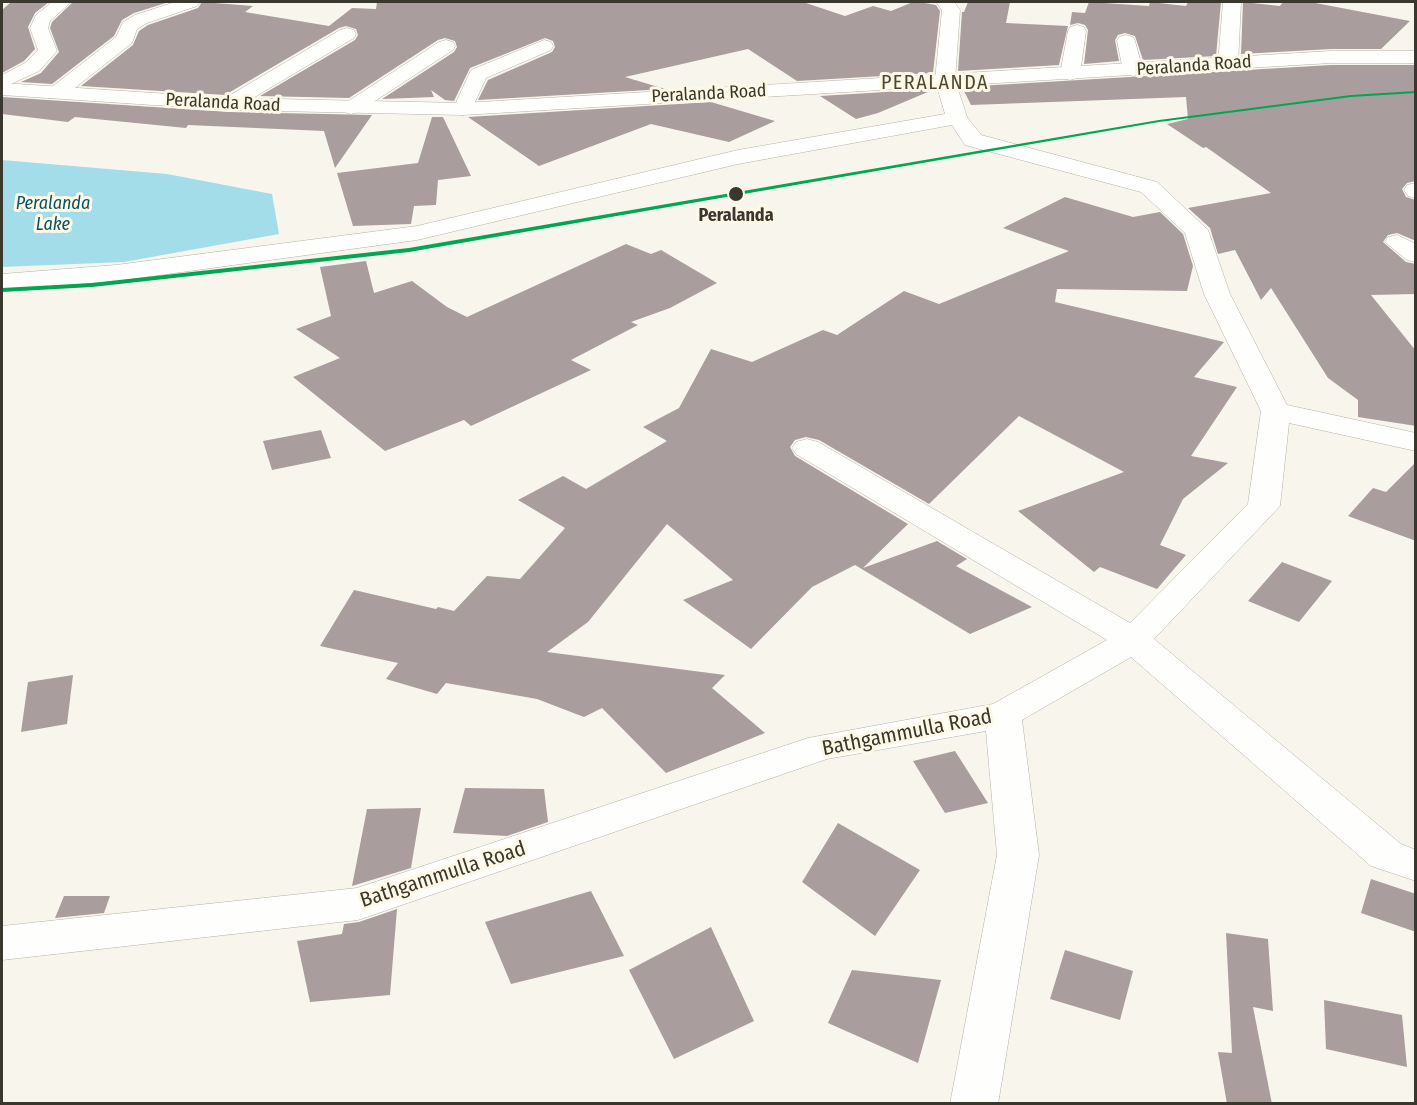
<!DOCTYPE html>
<html>
<head>
<meta charset="utf-8">
<style>
	body { margin:0 }
	#map { position:relative; width:1417px; height:1105px; overflow:hidden; background:#f8f6ec; font-family:"Fira Sans Condensed",sans-serif }
	canvas { display:block }
	.frame { position:absolute; inset:0; border:3px solid #3a382e; pointer-events:none }
</style>
</head>
<body>
<div id="map">
<canvas width="1417" height="1105"></canvas>
<div class="frame"></div>
</div>
<script>
const ctx = document.querySelector('canvas').getContext('2d');
ctx.lineJoin = 'round';
function fillPath(path, color) { ctx.fillStyle = color; ctx.fill(path, 'evenodd'); }
const toPath = rows => new Path2D(rows.map(r => 'M' + r).join(''));
function trace(path, color, width, dash) { ctx.strokeStyle = color; ctx.lineWidth = width; ctx.lineCap = dash ? 'butt' : 'round'; ctx.setLineDash(dash || []); ctx.stroke(path); }
function drawText(font, color, halo, rows, align = 'center') {
  ctx.font = font + ' "Fira Sans Condensed",sans-serif'; ctx.lineWidth = 6; ctx.setLineDash([]); ctx.textBaseline = 'middle'; ctx.strokeStyle = halo; ctx.fillStyle = color; for (const [text, x, y, turn = 0] of rows) {
    ctx.save(); ctx.translate(x, y); ctx.rotate((+turn || 0) * Math.PI / 180); ctx.textAlign = isNaN(turn) ? turn : align; if (halo) ctx.strokeText(text, 0, 0); ctx.fillText(text, 0, 0); ctx.restore();
  }
}
const water = toPath([
	[2,160,167,174,272,194,279,234,124,262,2,267]
]);
const building = toPath([
	[11,2,49,2,35,13,28,27,35,49,24,61,2,73,2,10],
	[73,2,169,2,134,13,122,20,114,36,52,84,21,82,41,73,59,52,50,28,52,22],
	[202,2,253,6,245,12,329,26,352,8,376,9,377,2,803,2,845,16,873,6,891,11,913,2,919,2,936,5,940,11,933,73,797,81,748,49,625,77,665,89,478,100,488,80,552,52,555,47,553,41,545,38,470,68,454,101,445,100,431,90,434,97,382,99,454,52,457,47,455,41,445,38,438,40,349,98,260,96,355,40,358,35,356,29,346,26,339,28,225,95,81,86,133,45,139,31,148,25,198,8],
	[968,2,1010,2,1006,23,1068,26,1059,65,958,71,962,12,964,12],
	[1089,2,1149,6,1150,2,1186,6,1188,2,1221,2,1216,56,1143,60,1135,36,1125,33,1118,35,1115,40,1119,61,1084,64,1088,30,1085,25,1078,23,1070,25,1072,12,1085,13],
	[1243,2,1280,6,1283,2,1310,2,1410,21,1381,49,1331,49,1241,54],
	[1331,65,1416,65,1416,181,1407,183,1402,189,1406,197,1416,200,1416,241,1397,233,1388,235,1383,242,1406,262,1416,264,1416,294,1371,295,1416,351,1416,426,1358,417,1358,400,1328,378,1271,288,1261,300,1235,250,1218,254,1210,228,1188,208,1271,193,1206,147,1203,148,1167,124,1188,119,1186,97,971,105,962,87],
	[935,89,878,113,856,119,820,96],
	[2,97,229,112,372,115,335,168,324,131,188,125,186,128,75,117,68,122,2,114],
	[711,102,775,121,729,142,651,124,539,166,468,117],
	[432,117,443,117,471,176,438,180,436,205,414,206,411,224,353,226,337,173,418,163],
	[1065,197,1133,217,1160,212,1183,234,1193,266,1187,291,1057,289,1055,302,1224,342,1194,377,1237,387,1191,456,1228,463,1183,499,1160,545,1186,555,1157,589,1100,567,1094,572,1018,511,1124,472,1019,416,929,504,819,440,806,437,795,440,790,447,795,456,908,524,863,568,937,541,967,559,956,566,1032,607,970,634,855,565,812,587,751,649,683,600,733,580,667,524,588,622,547,652,725,675,712,688,765,733,666,773,602,708,584,717,537,699,446,683,437,694,386,679,398,663,320,646,354,590,436,609,438,607,454,611,487,576,520,579,565,528,518,500,563,476,586,489,667,441,643,427,679,408,711,349,752,362,823,330,837,335,904,291,939,304,1069,251,1003,228],
	[626,244,651,254,661,250,717,283,670,308,631,322,638,325,571,360,591,370,471,426,464,420,385,451,293,377,340,358,296,329,331,316,320,267,366,261,374,293,412,281,447,307,467,317],
	[321,430,331,458,272,470,263,441],
	[1416,462,1416,541,1348,516,1373,488,1386,492],
	[1282,562,1332,581,1299,622,1248,601],
	[73,675,67,724,21,732,28,682],
	[955,751,988,803,945,813,913,761],
	[465,788,544,789,548,822,507,836,453,833],
	[421,808,411,868,352,886,367,809],
	[838,823,920,870,875,936,802,882],
	[1371,879,1416,894,1416,932,1361,913],
	[591,891,624,956,511,984,485,922],
	[64,896,110,896,104,913,55,918],
	[397,909,390,995,310,1002,297,941,342,934,344,924,359,922],
	[711,927,754,1021,674,1059,629,970],
	[1226,933,1268,939,1273,1011,1253,1007,1272,1104,1227,1104,1218,1052,1232,1053],
	[1065,950,1133,971,1120,1020,1050,999],
	[852,970,941,980,918,1063,828,1023],
	[1324,1000,1402,1015,1407,1067,1326,1049]
]);
const street = toPath([
	[52,2,71,2,50,21,48,28,57,51,39,71,2,88,2,75,25,63,38,50,30,28,36,15,52,2],
	[175,2,200,2,197,6,147,23,137,29,132,43,62,98,48,98,45,94,48,90,116,37,123,22,135,15,175,2],
	[936,2,954,2,960,10,955,80,967,117,981,135,1157,182,1208,230,1230,294,1287,405,1416,433,1416,451,1289,423,1280,506,1154,639,1401,844,1416,850,1416,881,1371,866,1131,657,1022,720,1039,855,998,1104,950,1104,997,855,986,731,827,759,358,920,2,960,2,926,357,888,808,738,993,704,1107,640,796,454,792,448,796,442,807,439,818,442,1130,623,1248,504,1261,411,1204,294,1185,233,1141,192,965,145,952,125,738,164,417,240,116,281,2,290,2,274,116,265,417,226,738,150,945,114,935,80,942,10,936,2],
	[1223,2,1241,2,1238,64,1235,68,1228,70,1221,68,1218,64,1223,2],
	[1077,25,1084,27,1086,31,1080,74,1077,78,1070,80,1063,78,1060,74,1068,31,1070,27,1077,25],
	[347,28,354,30,356,34,354,38,236,108,222,108,219,104,222,100,340,30,347,28],
	[1126,35,1133,37,1135,41,1143,70,1140,74,1133,76,1126,74,1123,70,1117,41,1119,37,1126,35],
	[446,40,453,42,455,46,453,50,358,112,351,114,344,112,341,108,344,104,439,42,446,40],
	[544,40,551,42,553,46,551,50,486,78,470,113,463,115,456,113,453,109,471,70,544,40],
	[1416,183,1416,198,1408,196,1404,190,1407,185,1416,183],
	[1397,235,1416,244,1416,262,1407,260,1385,242,1388,237,1397,235]
]);
const primary = toPath([
	[1331,51,1416,51,1416,63,1331,63,463,115,229,110,2,95,2,83,229,98,463,103,1331,51]
]);
const rail1 = toPath([
	[1416,91,1416,93,1351,97,1159,122,409,252,92,287,2,292,2,288,92,283,409,248,1159,120,1351,95,1416,91]
]);
const markers = [
	[736,194,8,"#3a382e"]
];
const farStreetnames = [
	["Peralanda Road",1194,66,-4],
	["Peralanda Road",709,94,-3],
	["Peralanda Road",223,103,3]
];
const farWaternames = [
	["Peralanda",53,204],
	["Lake",53,225]
];
const farStopnames = [
	["Peralanda",736,216]
];
const farQuarternames = [
	["PERALANDA",935,83]
];
const streetNames = [
	["Bathgammulla Road",907,733,-11],
	["Bathgammulla Road",443,875,-18]
];
fillPath(water, '#a3dde9');
fillPath(building, '#a99d9e');
trace(street, '#b3b1a8', 1);
trace(primary, '#b3b1a8', 1);
fillPath(street, '#fefefc');
fillPath(primary, '#fefefc');
fillPath(rail1, '#00a651');
for (const [x, y, r, color] of markers) { const dot = new Path2D(); dot.arc(x, y, r, 0, 2 * Math.PI); ctx.fillStyle = color; ctx.fill(dot); trace(dot, '#fef9e6', 2); }
drawText('18px', '#3a382e', '#fef9e6', farStreetnames);
drawText('italic 18px', '#075363', '#fef9e6', farWaternames);
drawText('bold 18px', '#3a382e', '#fef9e6', farStopnames);
ctx.letterSpacing = '1.5px';
drawText('20px', '#4d4833', '#fef9e6', farQuarternames);
ctx.letterSpacing = '0px';
drawText('21px', '#3a382e', '#fef9e6', streetNames);
</script>
</body>
</html>
